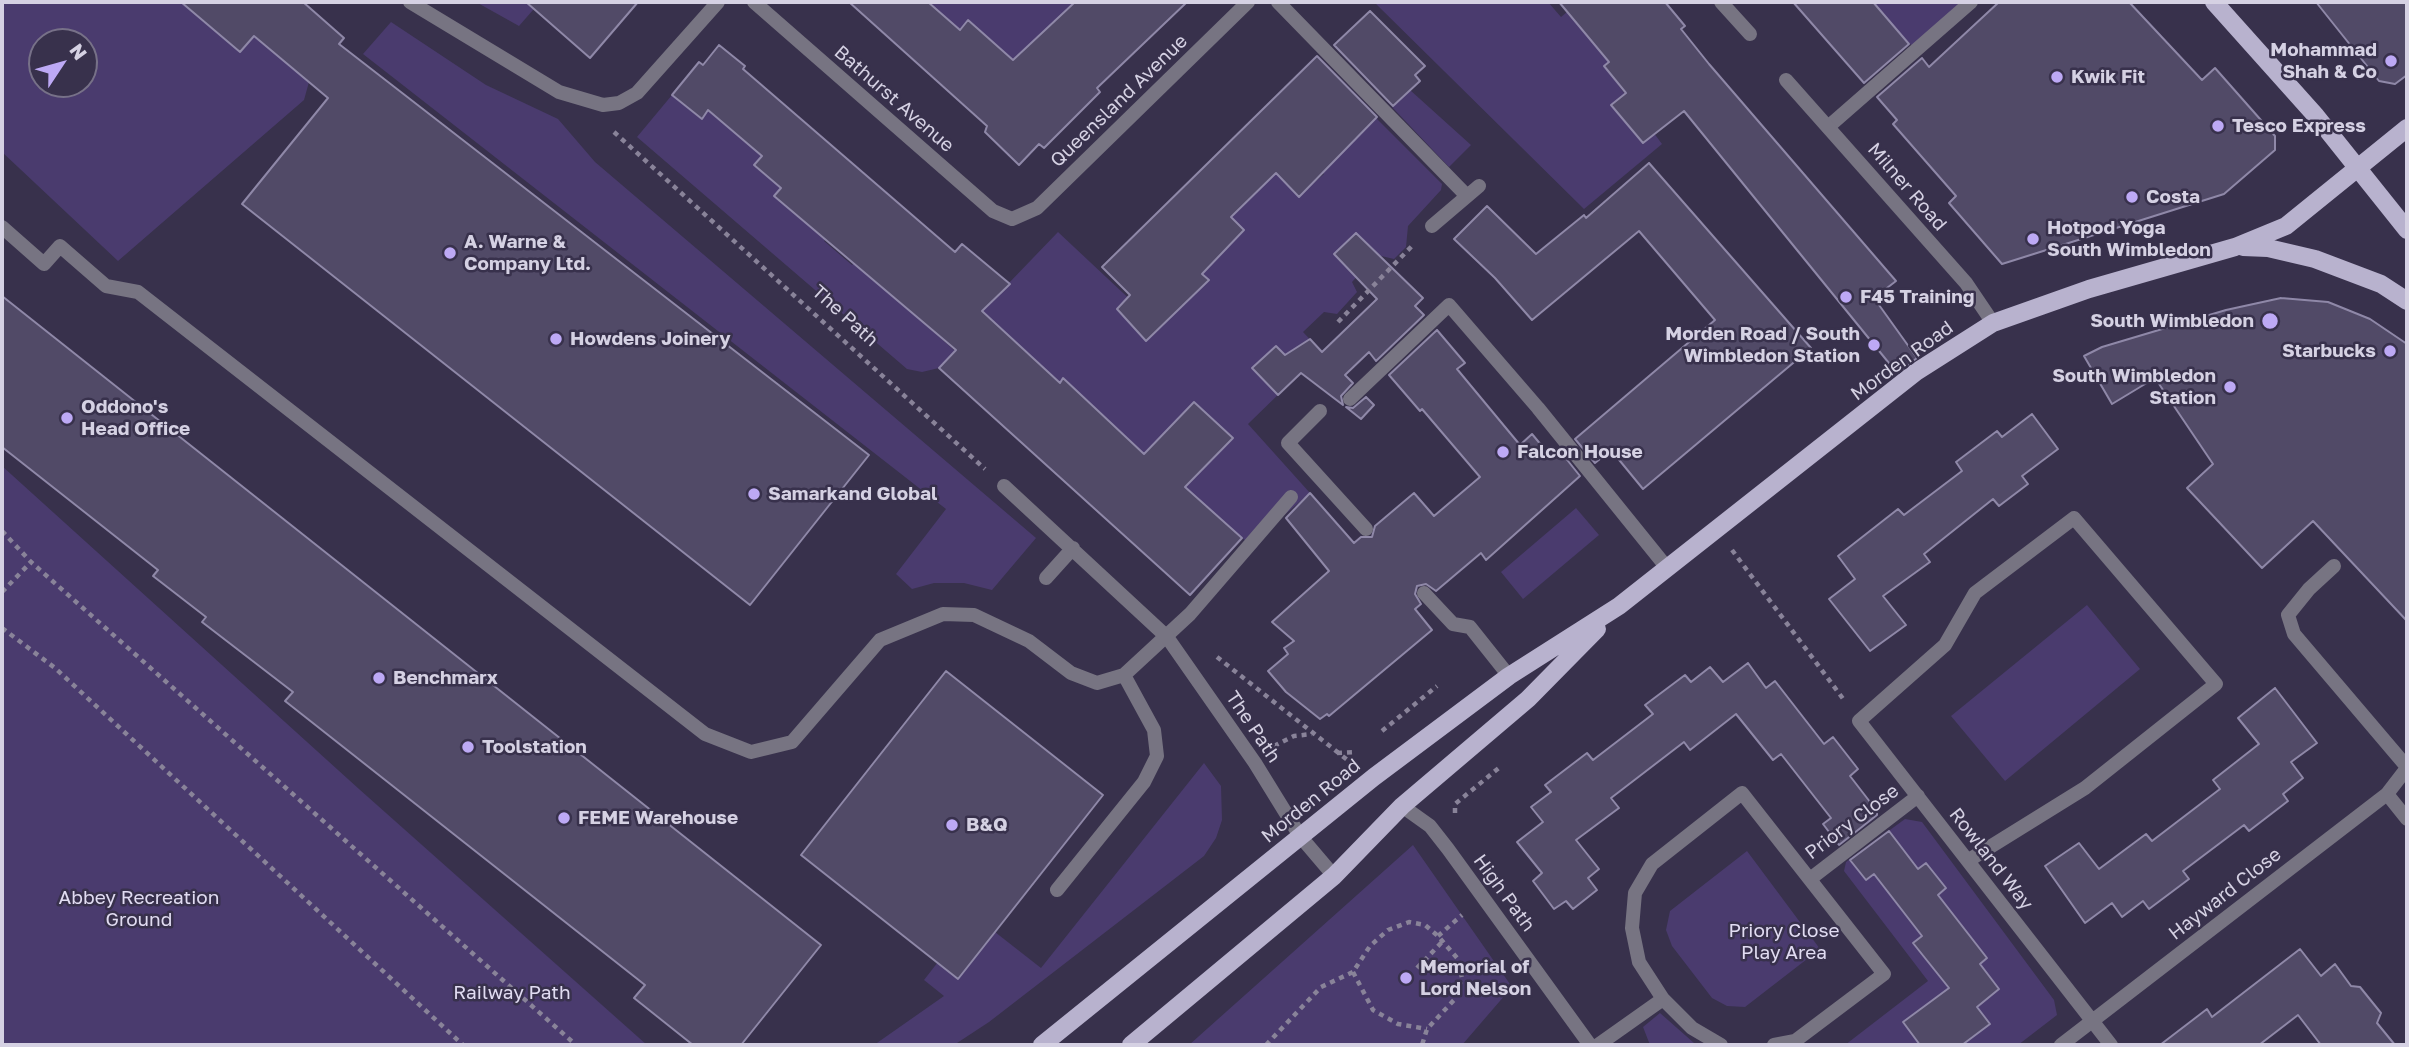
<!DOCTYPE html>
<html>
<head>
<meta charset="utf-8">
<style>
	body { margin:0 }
	#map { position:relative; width:2409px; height:1047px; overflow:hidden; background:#38314c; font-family:"Golos Text",sans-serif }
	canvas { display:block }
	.frame { position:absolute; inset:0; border:4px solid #d5d1e3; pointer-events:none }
	.north { position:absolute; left:28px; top:28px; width:70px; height:70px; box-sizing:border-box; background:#38314c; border:2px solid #777188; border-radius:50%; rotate:54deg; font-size:19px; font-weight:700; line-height:28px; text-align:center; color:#d5d1e3 }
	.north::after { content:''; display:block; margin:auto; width:24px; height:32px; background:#bda9f5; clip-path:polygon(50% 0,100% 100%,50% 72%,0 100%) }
</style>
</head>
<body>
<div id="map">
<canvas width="2409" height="1047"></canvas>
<div class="frame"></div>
<div class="north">N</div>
</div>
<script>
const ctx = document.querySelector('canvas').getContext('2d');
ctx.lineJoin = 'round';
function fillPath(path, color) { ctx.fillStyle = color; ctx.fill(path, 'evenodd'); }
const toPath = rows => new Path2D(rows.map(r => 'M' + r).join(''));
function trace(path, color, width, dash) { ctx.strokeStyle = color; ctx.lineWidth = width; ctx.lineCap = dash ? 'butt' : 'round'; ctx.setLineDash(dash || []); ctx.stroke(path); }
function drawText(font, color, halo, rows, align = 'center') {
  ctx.font = font + ' "Golos Text",sans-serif'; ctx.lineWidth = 5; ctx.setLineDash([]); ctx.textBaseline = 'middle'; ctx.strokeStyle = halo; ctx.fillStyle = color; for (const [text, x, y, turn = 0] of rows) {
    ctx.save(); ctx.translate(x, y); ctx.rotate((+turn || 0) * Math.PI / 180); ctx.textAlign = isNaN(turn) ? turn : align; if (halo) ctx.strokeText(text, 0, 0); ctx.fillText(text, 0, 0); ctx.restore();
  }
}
const green = toPath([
	[2,2,190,2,187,6,240,52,254,36,309,82,304,100,118,261,2,152],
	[42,42,84,42,84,84,42,84],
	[476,2,540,2,519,26],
	[928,2,1072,2,1074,65,1100,92,1071,121,968,21,960,30],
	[1374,2,1548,2,1561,17,1567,12,1579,26,1623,50,1604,66,1662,144,1584,209],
	[1872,2,1964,2,1912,46],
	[391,22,486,85,558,119,595,162,1036,538,992,590,964,583,934,583,912,589,896,574,946,509,363,54],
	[1410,90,1471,145,1449,167,1392,107],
	[672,95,701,119,708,110,762,156,754,166,781,188,774,196,798,217,813,201,839,224,824,241,852,265,855,262,955,351,939,368,922,372,907,369,637,137],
	[1376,118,1442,184,1441,190,1408,226,1406,247,1394,259,1377,255,1352,282,1357,292,1337,314,1324,312,1303,332,1322,352,1248,424,1310,493,1282,517,1255,549,1216,515,1197,536,1169,471,1147,450,1138,461,1121,432,1054,377,1045,385,1011,337,982,311,1058,232,1138,307,1194,294,1209,280,1188,260,1211,265,1244,231,1231,217,1276,173,1299,196,1324,174,1298,148,1357,136],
	[2,466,359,789,647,1045,2,1045],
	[1576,508,1599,535,1523,599,1501,572],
	[2087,605,2140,669,2005,781,1951,716],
	[1204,763,1221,786,1222,820,1216,838,1204,856,989,1022,954,1045,874,1045,944,996,924,980,938,962,995,932,1041,968],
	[1905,819,1922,822,2054,1000,2057,1015,2018,1045,1845,1045,1928,981,1844,871,1846,862],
	[1413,845,1512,987,1462,1045,1189,1045],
	[1747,851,1820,949,1745,1007,1727,1006,1712,998,1672,946,1666,930,1670,911],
	[1660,1013,1694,1043,1699,1045,1650,1045,1643,1027]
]);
const building = toPath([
	[181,2,303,2,344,38,339,44,869,455,750,605,242,204,328,98,254,36,240,52,181,2],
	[526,2,638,2,590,58,526,2],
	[849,2,928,2,960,30,968,20,1013,60,1075,2,1187,2,1097,88,1100,92,1044,148,1039,144,1019,165,985,132,987,126,849,2],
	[1559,2,1665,2,1685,26,1681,29,1709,64,1896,281,1874,298,1917,358,1897,373,1684,111,1643,143,1611,105,1626,93,1604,66,1609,62,1559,2],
	[1793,2,1873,2,1909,44,1864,83,1793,2],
	[1999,2,2129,2,2202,80,2215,68,2275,136,2275,150,2224,194,2002,264,1949,203,1956,196,1893,124,1897,120,1877,97,1922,58,1929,67,1999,2],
	[2316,2,2407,2,2407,75,2395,84,2379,81,2316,2],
	[1370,11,1425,66,1415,75,1420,81,1393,106,1334,45,1370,11],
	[719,45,745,66,743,69,955,252,962,244,1010,284,982,311,1060,383,1063,378,1144,454,1194,402,1233,438,1185,487,1242,538,1190,595,939,368,956,350,774,196,781,188,754,165,762,156,708,110,702,119,672,95,699,62,703,65,719,45],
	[1317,56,1377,117,1299,197,1276,173,1231,217,1244,230,1202,274,1209,280,1146,341,1117,309,1130,295,1102,267,1317,56],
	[1649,163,1811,348,1643,489,1611,450,1595,463,1575,439,1715,320,1639,231,1532,320,1495,278,1454,239,1487,206,1536,254,1584,215,1586,218,1649,163],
	[1356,233,1423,298,1415,306,1424,315,1376,361,1369,352,1345,375,1353,383,1341,396,1343,405,1301,373,1278,395,1252,368,1276,346,1285,355,1310,339,1322,352,1377,299,1334,254,1356,233],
	[2,296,821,945,741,1045,693,1045,634,998,645,985,285,701,293,692,202,622,206,617,153,576,158,570,2,447,2,296],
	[2281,298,2328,302,2370,319,2407,344,2407,621,2313,521,2262,568,2187,488,2213,464,2155,378,2112,404,2084,356,2102,347,2226,310,2281,298],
	[1437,330,1465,363,1457,369,1520,445,1532,434,1552,458,1560,451,1580,476,1486,560,1481,553,1436,591,1426,584,1417,586,1415,594,1421,604,1415,609,1432,630,1329,716,1327,714,1320,719,1286,692,1268,671,1288,654,1284,648,1294,641,1272,622,1329,571,1286,518,1310,493,1354,543,1361,537,1372,537,1375,526,1414,493,1434,516,1480,477,1422,409,1420,411,1389,375,1437,330],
	[1366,397,1374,405,1361,419,1346,407,1353,408,1366,397],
	[2032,414,2058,449,2022,476,2028,484,1999,506,1993,499,1924,554,1930,562,1883,596,1906,625,1870,651,1829,599,1855,579,1838,556,1898,509,1904,515,1962,471,1956,462,1997,431,2002,437,2032,414],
	[1748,663,1766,688,1775,681,1824,744,1833,737,1858,769,1850,776,1877,811,1877,815,1839,845,1823,824,1831,818,1781,754,1773,760,1736,714,1690,750,1684,742,1611,798,1619,808,1576,840,1599,869,1588,878,1597,890,1573,909,1566,901,1554,909,1533,881,1542,873,1517,842,1543,822,1531,807,1551,792,1545,785,1587,753,1593,760,1653,714,1645,705,1685,675,1691,682,1710,667,1723,682,1748,663],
	[946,671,1103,795,958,979,801,855,946,671],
	[2275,688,2317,743,2291,762,2303,778,2283,794,2288,801,2249,831,2244,825,2183,871,2189,879,2149,909,2143,901,2122,917,2112,903,2085,923,2045,866,2079,843,2099,869,2146,834,2152,841,2220,789,2213,780,2259,744,2238,718,2275,688],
	[1889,831,1918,869,1926,863,1946,888,1938,895,1987,958,1980,964,1999,989,1977,1007,1990,1024,1962,1045,1920,1045,1903,1022,1949,988,1913,943,1922,936,1874,874,1866,880,1850,860,1889,831],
	[2300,949,2321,976,2335,964,2351,986,2360,987,2381,1013,2377,1023,2395,1045,2321,1045,2298,1015,2259,1045,2160,1045,2207,1009,2212,1017,2300,949]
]);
const path = toPath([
	[614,132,985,469],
	[1338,322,1413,245],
	[2,531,31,562,576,1045],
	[1732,550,1844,700],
	[2,592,31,562],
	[2,628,55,668,463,1045],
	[1217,657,1350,762],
	[1382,731,1437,686],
	[1274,746,1294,736,1312,734],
	[1337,753,1356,752],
	[1455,813,1455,804,1500,767],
	[1438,936,1462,915],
	[1417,968,1443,941],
	[1353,972,1373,1010,1398,1024,1427,1029],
	[1266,1045,1321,987,1353,972,1370,946,1388,930,1409,922,1425,925,1438,936,1458,959,1462,978,1454,1000,1427,1029,1422,1045]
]);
const lane = toPath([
	[1278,2,1466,195],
	[1828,127,1971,2],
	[1432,226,1479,186],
	[2,227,44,264,60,246,106,286,138,292,705,734,751,752,792,742,880,640,943,614,974,615,1029,641,1071,673,1097,683,1124,675,1190,614,1291,497],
	[1350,399,1449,305,1538,408,1668,569],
	[1320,411,1288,443,1366,529],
	[1424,593,1453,624,1470,627,1509,676],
	[1057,890,1144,782,1157,756,1154,730,1124,675]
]);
const street = toPath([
	[410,2,559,92,603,105,619,103,637,93,718,2],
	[754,2,993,211,1012,219,1037,208,1248,2],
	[1721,2,1750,34],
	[1786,80,1966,283,1993,323],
	[1004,486,1167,637,1255,763,1300,836,1334,876],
	[2334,566,2309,589,2288,615,2294,634,2407,767],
	[1046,578,1073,548],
	[2387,794,2407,819],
	[1402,806,1430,826,1448,849,1590,1045],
	[1969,860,2085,788,2216,684,2074,518,1975,593,1945,645,1859,721,2111,1045],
	[1810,879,1918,796],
	[1598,1045,1663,999],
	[1721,1045,1692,1028,1663,999,1639,962,1632,928,1635,893,1652,864,1742,793,1884,974,1795,1041,1774,1045],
	[2061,1045,2387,794,2407,768]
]);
const primary = toPath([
	[2214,2,2316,116,2407,230],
	[2243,247,2268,248,2315,259,2381,284,2407,301],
	[1042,1045,1374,777,1509,676,1619,606,1916,372,1993,323,2089,289,2235,247,2286,226,2407,128],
	[1131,1045,1334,876,1402,806,1528,699,1597,629]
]);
const markers = [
	[2391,61,7,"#bda9f5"],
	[2057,77,7,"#bda9f5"],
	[2218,126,7,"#bda9f5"],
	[2132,197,7,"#bda9f5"],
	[2033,239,7,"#bda9f5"],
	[450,253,7,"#bda9f5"],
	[1846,297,7,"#bda9f5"],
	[2270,321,9,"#bda9f5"],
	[556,339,7,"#bda9f5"],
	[1874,345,7,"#bda9f5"],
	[2390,351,7,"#bda9f5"],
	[2230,387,7,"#bda9f5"],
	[67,418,7,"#bda9f5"],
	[1503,452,7,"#bda9f5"],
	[754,494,7,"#bda9f5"],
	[379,678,7,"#bda9f5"],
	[468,747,7,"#bda9f5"],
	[564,818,7,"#bda9f5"],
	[952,825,7,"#bda9f5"],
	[1406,978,7,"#bda9f5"]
];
const poiNames = [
	["Mohammad",2377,50,"right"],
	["Shah & Co",2377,72,"right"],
	["Kwik Fit",2071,77],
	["Tesco Express",2232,126],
	["Costa",2146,197],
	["Hotpod Yoga",2047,228],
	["South Wimbledon",2047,250],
	["A. Warne &",464,242],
	["Company Ltd.",464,264],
	["F45 Training",1860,297],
	["South Wimbledon",2254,321,"right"],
	["Morden Road / South",1860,334,"right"],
	["Wimbledon Station",1860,356,"right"],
	["Howdens Joinery",570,339],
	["Starbucks",2376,351,"right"],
	["South Wimbledon",2216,376,"right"],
	["Station",2216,398,"right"],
	["Oddono's",81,407],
	["Head Office",81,429],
	["Falcon House",1517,452],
	["Samarkand Global",768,494],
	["Benchmarx",393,678],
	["Toolstation",482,747],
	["FEME Warehouse",578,818],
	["B&Q",966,825],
	["Memorial of",1420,967],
	["Lord Nelson",1420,989]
];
const streetNames = [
	["Bathurst Avenue",894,99,41],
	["Queensland Avenue",1119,101,-44],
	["Milner Road",1907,187,49],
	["The Path",845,316,42],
	["Morden Road",1902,361,-36],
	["The Path",1253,727,56],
	["Morden Road",1311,801,-39],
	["Priory Close",1852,822,-37],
	["Rowland Way",1991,859,52],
	["High Path",1504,893,54],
	["Hayward Close",2225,894,-38]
];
const parkNames = [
	["Abbey Recreation",139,898],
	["Ground",139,920],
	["Priory Close",1784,931],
	["Play Area",1784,953],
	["Railway Path",512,993]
];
fillPath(green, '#4a3b6e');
fillPath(building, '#514a67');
trace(building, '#8f88a8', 2);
trace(path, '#898399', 4.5, [5, 5]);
trace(lane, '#777482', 14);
trace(street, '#777482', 14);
trace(primary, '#b8b2ce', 18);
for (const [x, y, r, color] of markers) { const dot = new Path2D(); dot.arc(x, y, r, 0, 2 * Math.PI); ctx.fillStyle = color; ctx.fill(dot); trace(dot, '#38314c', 2.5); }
drawText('bold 19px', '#d5d1e3', '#38314c', poiNames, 'left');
drawText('19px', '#d5d1e3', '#38314c', streetNames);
drawText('19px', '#e1dcf2', '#38314c', parkNames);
</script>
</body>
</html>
